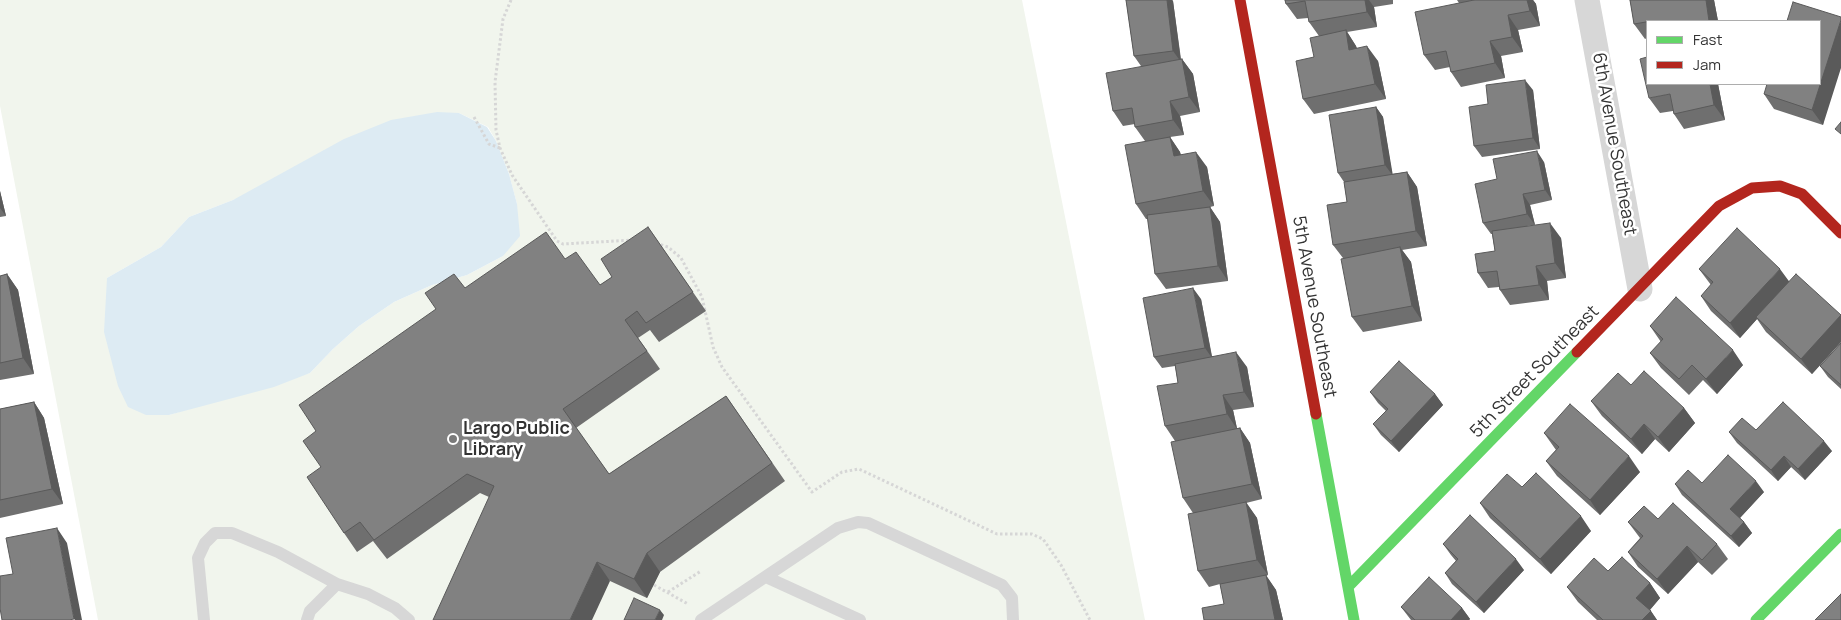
<!DOCTYPE html>
<html>
<head>
<meta charset="utf-8">
<style>
	body { margin:0 }
	#map { position:relative; width:1841px; height:620px; overflow:hidden; background:#fff; font-family:Manrope,sans-serif }
	canvas { display:block }
	.legend { position:absolute; left:1646px; top:20px; width:175px; height:65px; box-sizing:border-box; background:#fff; border:1px solid #adadad; margin:0; padding:6px 9px; list-style:none; font-size:15px; color:#333 }
	.legend li { display:flex; align-items:center; gap:10px; height:25px }
	.legend b { width:25px; border:1px solid #adadad }
</style>
</head>
<body>
<div id="map">
<canvas width="1841" height="620"></canvas>
<ul class="legend">
<li><b style="height:6px;background:#63d668"></b>Fast</li>
<li><b style="height:6px;background:#b3261e"></b>Jam</li>
</ul>
</div>
<script>
const ctx = document.querySelector('canvas').getContext('2d');
ctx.lineJoin = 'round';
function fillPath(path, color) { ctx.fillStyle = color; ctx.fill(path, 'evenodd'); }
const toPath = rows => new Path2D(rows.map(r => 'M' + r).join(''));
function trace(path, color, width, dash) { ctx.strokeStyle = color; ctx.lineWidth = width; ctx.lineCap = dash ? 'butt' : 'round'; ctx.setLineDash(dash || []); ctx.stroke(path); }
function drawText(font, color, halo, rows, align = 'center') {
  ctx.font = font + ' Manrope,sans-serif'; ctx.lineWidth = 5; ctx.setLineDash([]); ctx.textBaseline = 'middle'; ctx.strokeStyle = halo; ctx.fillStyle = color; for (const [text, x, y, turn = 0] of rows) {
    ctx.save(); ctx.translate(x, y); ctx.rotate((+turn || 0) * Math.PI / 180); ctx.textAlign = isNaN(turn) ? turn : align; if (halo) ctx.strokeText(text, 0, 0); ctx.fillText(text, 0, 0); ctx.restore();
  }
}
const green = toPath([
	[0,0,1022,0,1145,620,98,620,0,106],
	[459,113,488,127,496,141,509,174,517,204,503,256,467,275,432,285,394,302,359,326,333,349,310,373,169,415,146,415,107,278,161,247,189,217]
]);
const water = toPath([
	[437,112,459,113,487,127,496,141,509,174,517,204,520,236,503,256,467,275,432,285,394,302,359,326,333,349,310,373,274,387,169,415,146,415,128,407,118,386,104,332,107,278,161,247,189,217,233,200,344,139,391,120]
]);
const path = toPath([
	[511,0,503,19,495,82,496,130,500,148,512,175,557,241,563,244,633,240],
	[474,117,489,144,500,148],
	[656,243,668,247,681,258,702,297,713,347,722,367,812,492,842,472,859,469,997,534,1032,534,1043,539,1061,565,1090,620],
	[654,585,688,604],
	[668,592,701,571]
]);
const lane = toPath([
	[766,577,860,620],
	[204,620,198,558,205,543,215,533,232,533,278,552,337,584],
	[307,620,310,611,337,584,368,594,395,608,409,620],
	[701,620,838,528,858,522,868,523,1002,585,1012,598,1013,620]
]);
const street = toPath([
	[1587,0,1640,289]
]);
const fast = toPath([
	[1316,414,1354,620],
	[1348,587,1577,352],
	[1756,620,1841,534]
]);
const jam = toPath([
	[1240,0,1316,414],
	[1577,352,1719,206,1752,188,1780,186,1802,194,1841,233]
]);
const wall = toPath([
	[1126,0,1172,0,1173,1,1181,59,1182,59,1193,74,1200,112,1180,116,1184,135,1170,137,1180,152,1181,155,1207,167,1214,206,1210,207,1220,222,1228,281,1166,289,1155,274,1148,219,1146,219,1136,204,1145,141,1135,127,1135,124,1123,126,1113,111,1141,66,1134,56],
	[1285,0,1393,0,1393,4,1374,7,1377,27,1347,32,1356,46,1357,48,1378,61,1386,99,1314,114,1303,99,1319,36,1309,22,1308,18,1297,19,1286,4],
	[1457,0,1533,0,1536,4,1540,26,1518,30,1523,52,1501,56,1505,78,1461,87,1451,72,1450,67,1435,70,1424,55,1459,3],
	[1630,0,1714,0,1718,21,1647,21,1647,38,1645,39,1634,24],
	[1841,17,1823,125,1774,109,1764,94],
	[1718,84,1725,120,1684,129,1674,114,1673,111,1660,113,1649,98],
	[1533,90,1540,149,1482,157,1474,146,1488,104],
	[1376,107,1383,117,1392,174,1407,172,1417,187,1427,246,1402,250,1411,262,1422,321,1363,332,1352,317,1343,258,1333,245,1347,202,1344,182,1338,173],
	[1544,162,1552,200,1530,205,1535,225,1527,226,1561,238,1566,278,1547,281,1549,300,1510,305,1500,290,1499,287,1488,288,1478,273,1495,251,1492,234,1491,234,1483,223,1497,179],
	[0,191,6,216,0,217],
	[648,227,706,311,659,342,650,330,638,338,660,369,576,428,609,474,726,396,785,481,660,572,647,598,610,581,489,497,480,493,387,559,373,541,357,552,344,533,321,467,316,431,436,309,465,288,565,259,600,285,612,277],
	[1699,269,1789,281,1841,315,1841,342,1812,374,1766,332,1757,319,1740,338,1711,311,1701,296,1711,285],
	[7,274,18,290,34,374,0,380,0,276],
	[1201,299,1212,356,1247,367,1254,407,1233,410,1237,428,1240,428,1250,443,1262,499,1246,503,1257,518,1268,575,1266,576,1276,590,1283,620,1204,620,1224,604,1220,584,1209,587,1198,571,1193,513,1183,498,1175,441,1165,426,1178,383,1175,366,1162,368,1154,357],
	[1650,326,1743,365,1717,394,1703,380,1689,395,1661,368,1650,353,1661,342],
	[1841,343,1841,389,1828,377,1820,366],
	[1631,385,1684,408,1695,423,1669,452,1655,439,1642,454,1602,416,1591,401],
	[1370,392,1435,394,1443,405,1399,452,1381,435,1373,424,1386,411,1378,403],
	[34,402,44,418,63,504,0,518,0,409],
	[1756,430,1832,451,1805,480,1791,467,1778,481,1737,443,1729,432],
	[1544,433,1640,472,1600,515,1557,476,1546,461,1556,450],
	[1702,483,1764,492,1740,518,1744,522,1752,533,1739,547,1682,495,1675,484],
	[1522,487,1591,531,1551,574,1490,518,1480,503],
	[1658,519,1717,544,1728,559,1712,575,1698,562,1668,594,1638,567,1628,552,1640,538,1628,522],
	[1443,544,1524,570,1484,613,1452,584,1445,573,1456,561,1451,555],
	[1608,571,1650,583,1660,598,1650,610,1657,620,1597,620,1578,602,1567,587],
	[1401,607,1462,608,1470,619,1469,620,1411,620]
]);
const shadedWall = toPath([
	[1167,0,1172,0,1173,1,1181,62,1173,51],
	[1365,0,1369,0,1374,7,1377,27,1367,12],
	[1527,0,1533,0,1536,4,1540,26,1530,11],
	[1706,0,1714,0,1718,21,1709,21],
	[1508,15,1518,30,1523,52,1512,37],
	[1841,20,1841,68,1823,125,1812,110],
	[1346,30,1356,46,1360,65,1349,50],
	[1490,41,1501,56,1505,78,1495,63],
	[1367,46,1378,61,1386,99,1375,84],
	[1182,59,1193,74,1200,112,1189,97],
	[1525,80,1533,90,1540,149,1533,138],
	[1710,84,1718,84,1725,120,1714,105],
	[1170,101,1180,116,1184,135,1173,120],
	[1376,107,1383,117,1393,176,1385,165],
	[1170,137,1180,152,1184,171,1174,156],
	[1537,151,1544,162,1552,200,1545,190],
	[1196,152,1207,167,1214,206,1203,191],
	[1407,172,1417,187,1427,246,1416,231],
	[0,191,6,216,0,208],
	[1523,194,1530,205,1535,225,1527,214],
	[1210,207,1220,222,1228,281,1218,266],
	[1550,223,1561,238,1566,278,1555,263],
	[1400,247,1411,262,1422,321,1412,306],
	[1536,266,1547,281,1549,300,1539,285],
	[1780,269,1791,284,1756,317,1757,319,1740,338,1730,323],
	[7,274,18,290,34,374,23,358],
	[1193,288,1201,299,1212,358,1205,348],
	[1841,315,1841,342,1812,374,1801,359],
	[1733,350,1743,365,1717,394,1706,379],
	[1236,352,1247,367,1254,407,1244,392],
	[1435,394,1443,405,1399,452,1391,441],
	[1223,395,1233,410,1237,429,1227,414],
	[34,402,44,418,63,504,52,489],
	[1684,408,1695,423,1669,452,1658,437],
	[1644,424,1655,439,1642,454,1631,439],
	[1240,428,1250,443,1262,499,1252,484],
	[1824,441,1832,451,1805,480,1798,469],
	[1629,456,1640,472,1600,515,1590,500],
	[1784,456,1791,467,1778,481,1771,470],
	[1756,481,1764,492,1738,520,1730,509],
	[1246,502,1257,518,1268,575,1257,560],
	[1581,516,1591,531,1551,574,1540,559],
	[1744,522,1752,533,1739,547,1731,536],
	[57,528,67,543,82,620,75,620,74,619],
	[1687,546,1698,562,1668,594,1657,579],
	[647,553,660,572,647,598,634,579],
	[1516,559,1524,570,1484,613,1476,602],
	[597,562,610,581,592,620,570,620],
	[1266,575,1276,590,1283,620,1275,620],
	[1650,583,1660,598,1647,613,1636,598],
	[1462,608,1470,619,1469,620,1451,620],
	[660,610,664,615,662,620,655,620],
	[1651,611,1657,620,1642,620]
]);
const building = toPath([
	[1126,0,1167,0,1173,51,1134,56,1126,0],
	[1285,0,1365,0,1367,12,1309,22,1305,1,1286,4,1285,0],
	[1474,0,1527,0,1530,11,1508,15,1512,37,1490,41,1495,63,1451,72,1446,51,1424,55,1415,12,1474,0],
	[1630,0,1706,0,1709,21,1652,21,1634,24,1630,0],
	[1793,2,1841,17,1841,20,1812,110,1764,94,1767,84,1820,84,1820,21,1787,21,1793,2],
	[1346,30,1349,50,1367,46,1375,84,1303,99,1296,61,1314,57,1310,38,1346,30],
	[1647,57,1647,84,1710,84,1714,105,1674,114,1670,94,1649,98,1640,59,1647,57],
	[1182,59,1189,97,1170,101,1173,120,1135,127,1132,108,1113,111,1106,73,1182,59],
	[1525,80,1533,138,1474,146,1469,107,1488,104,1486,85,1525,80],
	[1376,107,1385,165,1338,173,1329,115,1376,107],
	[1841,122,1841,134,1835,129,1841,122],
	[1170,137,1174,156,1196,152,1203,191,1136,204,1125,145,1170,137],
	[1537,151,1545,190,1523,194,1527,214,1483,223,1475,184,1497,179,1493,159,1537,151],
	[1407,172,1416,231,1333,245,1327,205,1347,202,1344,182,1407,172],
	[1210,207,1218,266,1155,274,1147,215,1210,207],
	[1550,223,1555,263,1536,266,1539,285,1500,290,1497,271,1478,273,1475,254,1495,251,1492,231,1550,223],
	[648,227,693,292,646,323,637,311,625,320,647,351,563,409,609,474,726,396,772,463,647,553,634,579,597,562,570,620,433,620,494,486,467,474,374,540,360,522,344,533,307,477,321,467,303,441,316,431,299,405,436,309,425,293,454,274,465,288,546,232,565,259,576,252,600,285,612,277,601,259,648,227],
	[1737,228,1780,269,1730,323,1701,296,1713,282,1699,269,1737,228],
	[1400,247,1412,306,1352,317,1341,259,1400,247],
	[7,274,23,358,0,363,0,276,7,274],
	[1796,274,1841,315,1801,359,1756,317,1796,274],
	[1193,288,1205,348,1154,357,1143,298,1193,288],
	[1676,297,1733,350,1706,379,1692,365,1679,379,1650,353,1663,339,1650,326,1676,297],
	[1841,343,1841,385,1820,366,1841,343],
	[1236,352,1244,392,1223,395,1227,414,1165,426,1157,386,1178,383,1175,364,1236,352],
	[1399,361,1435,394,1391,441,1373,424,1388,409,1370,392,1399,361],
	[1644,371,1684,408,1658,437,1644,424,1631,439,1591,401,1618,373,1631,385,1644,371],
	[34,402,52,489,0,500,0,409,34,402],
	[1783,402,1824,441,1798,469,1784,456,1771,470,1729,432,1742,418,1756,430,1783,402],
	[1570,404,1629,456,1590,500,1546,461,1559,447,1544,433,1570,404],
	[1240,428,1252,484,1183,498,1171,442,1240,428],
	[1728,455,1756,481,1730,509,1744,522,1731,536,1675,484,1688,470,1702,483,1728,455],
	[1536,473,1581,516,1540,559,1480,503,1507,474,1522,487,1536,473],
	[1246,502,1257,560,1198,571,1188,514,1246,502],
	[1673,503,1717,544,1702,560,1687,546,1657,579,1628,552,1643,536,1628,522,1644,506,1658,519,1673,503],
	[1470,515,1516,559,1476,602,1445,573,1458,559,1443,544,1470,515],
	[57,528,74,619,69,620,2,620,0,608,0,576,13,574,6,538,57,528],
	[1622,557,1650,583,1636,598,1651,611,1642,620,1603,620,1567,587,1594,558,1608,571,1622,557],
	[1266,575,1275,620,1204,620,1202,608,1224,604,1220,584,1266,575],
	[1429,577,1462,608,1451,620,1415,620,1401,607,1429,577],
	[1841,594,1841,620,1815,620,1841,594],
	[634,598,660,610,655,620,624,620,634,598]
]);
const markers = [
	[453,439,5,"#7a7a7a"]
];
const streetNames = [
	["6th Avenue Southeast",1614,144,80],
	["5th Avenue Southeast",1314,307,80],
	["5th Street Southeast",1535,372,-46]
];
const poiNames = [
	["Largo Public",463,429],
	["Library",463,450]
];
fillPath(green, '#f1f5ed');
fillPath(water, '#ddebf3');
trace(path, '#d6d6d6', 3, [2.5, 2.5]);
trace(lane, '#d7d7d7', 12);
trace(street, '#d7d7d7', 25);
trace(fast, '#63d668', 11);
trace(jam, '#b3261e', 11);
fillPath(wall, '#6f6f6f');
fillPath(shadedWall, '#5a5a5a');
fillPath(building, '#818181');
trace(building, '#5a5a5a', 1);
for (const [x, y, r, color] of markers) { const dot = new Path2D(); dot.arc(x, y, r, 0, 2 * Math.PI); ctx.fillStyle = color; ctx.fill(dot); trace(dot, '#fff', 2); }
drawText('18px', '#333', '#fff', streetNames);
drawText('bold 18px', '#333', '#fff', poiNames, 'left');
</script>
</body>
</html>
